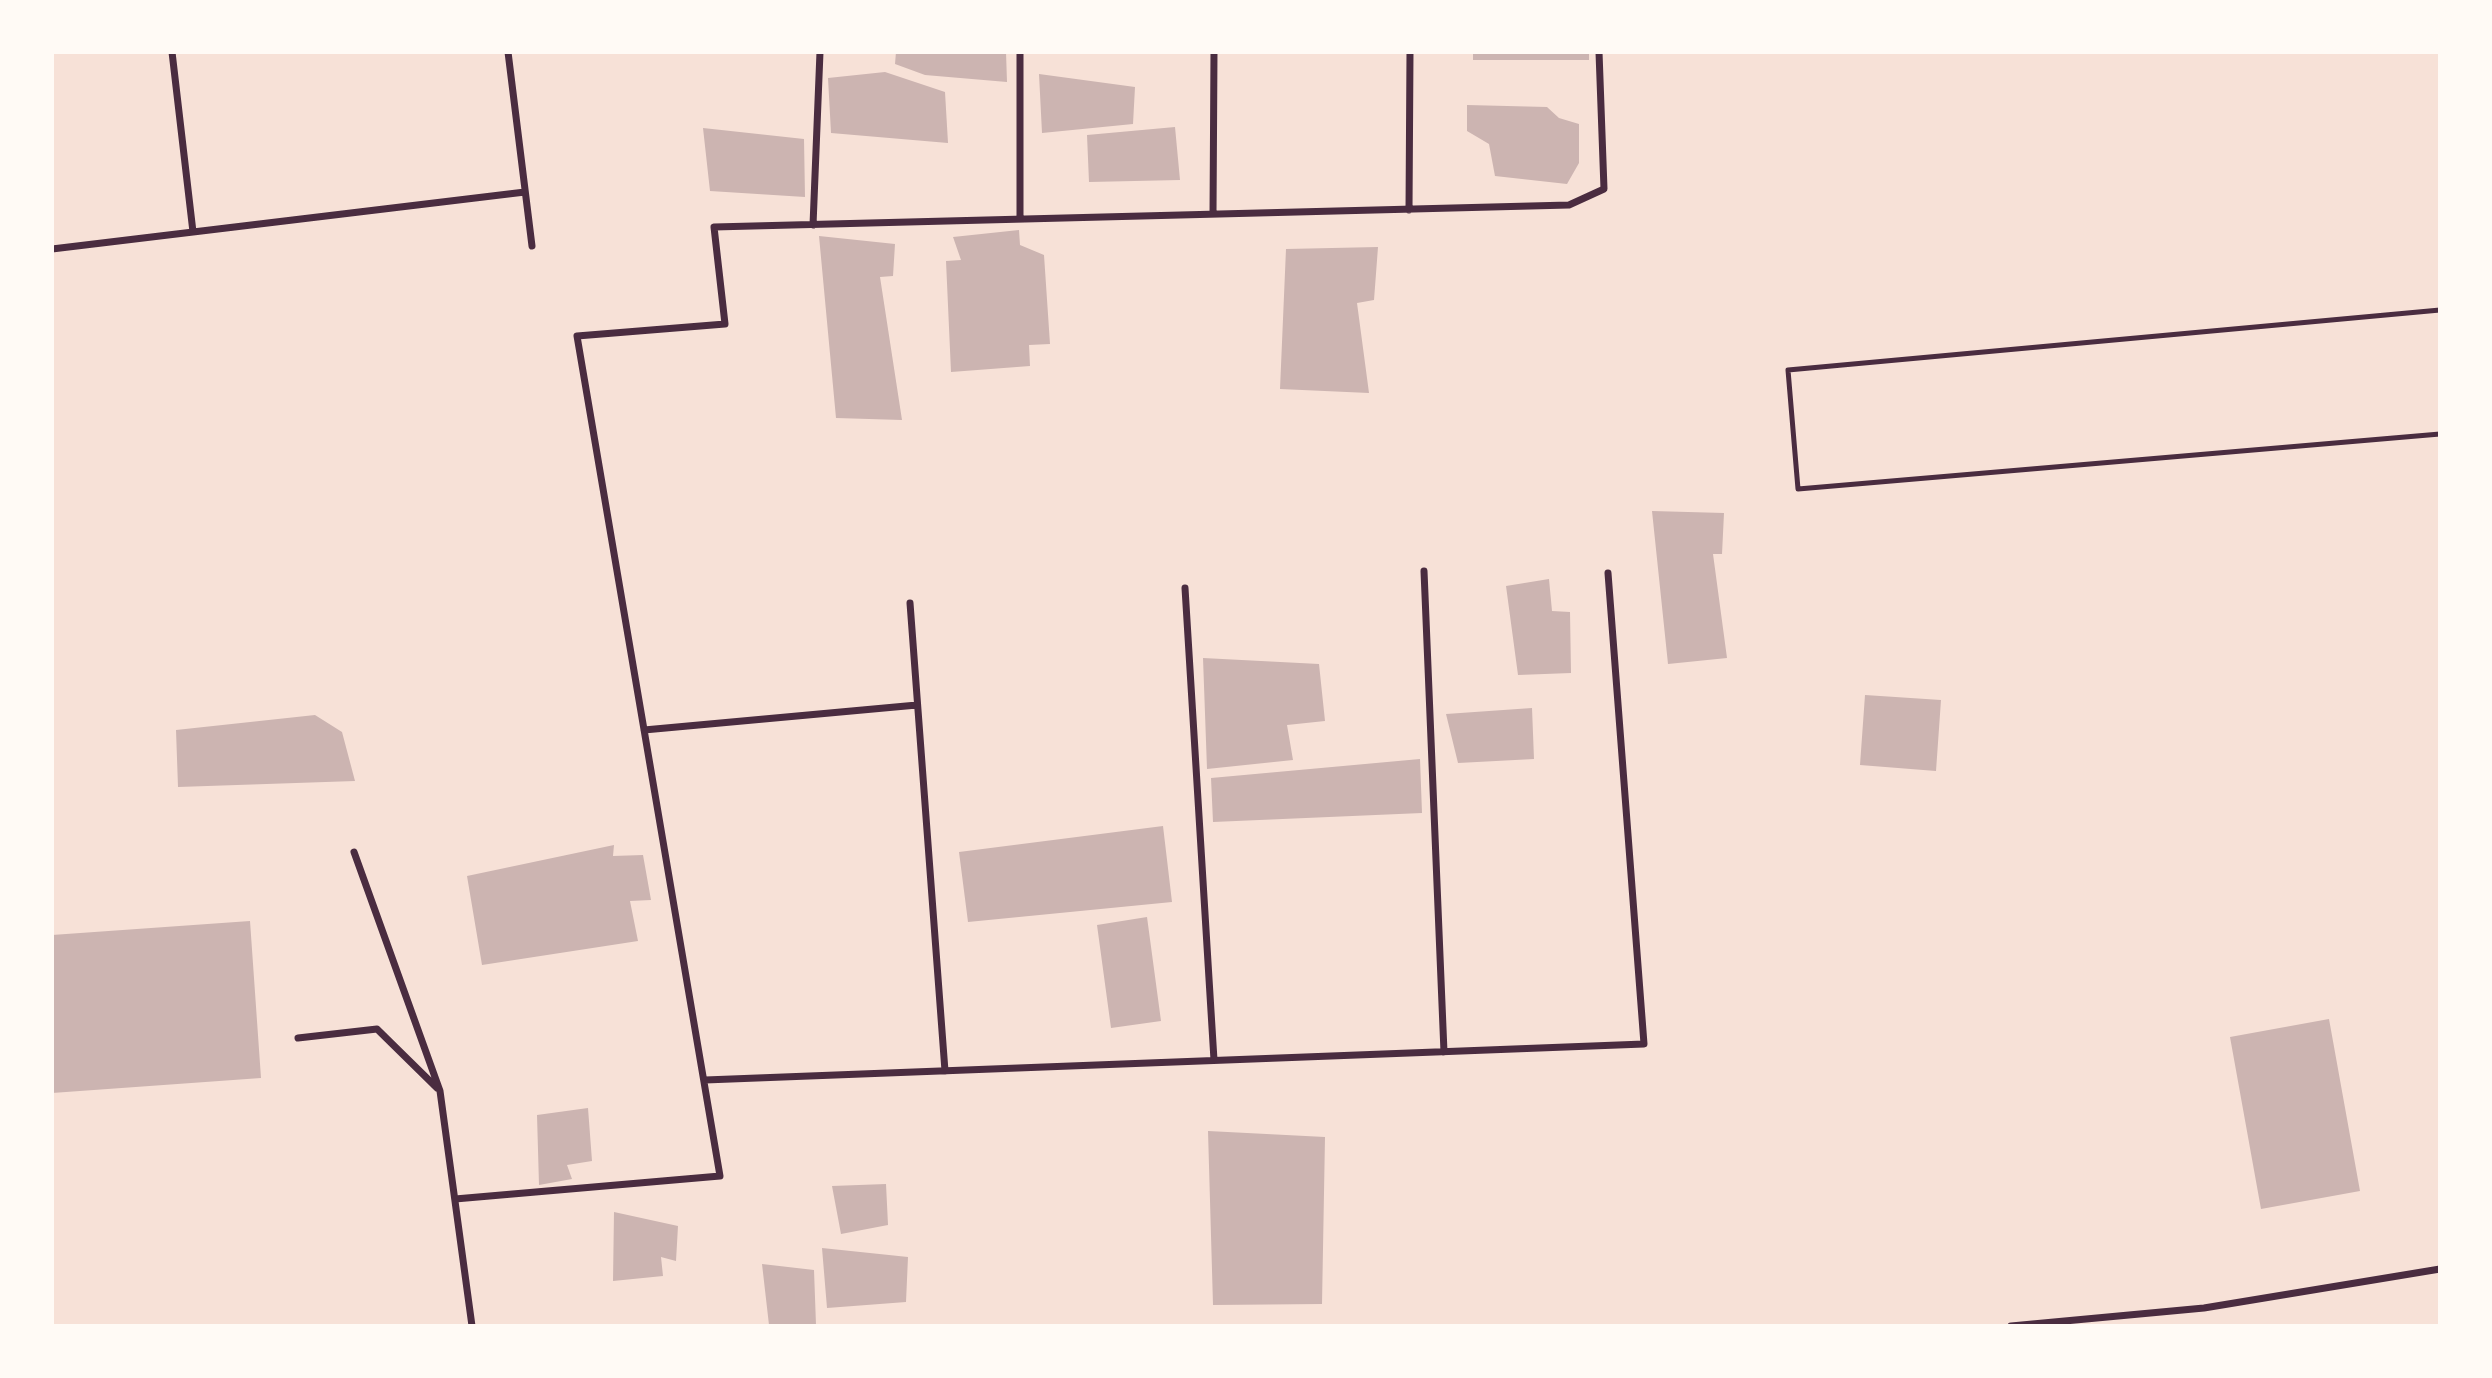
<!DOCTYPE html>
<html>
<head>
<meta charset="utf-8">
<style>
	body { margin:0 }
	#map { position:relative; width:2492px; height:1378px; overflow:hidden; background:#f7e1d7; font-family:"PT Sans",sans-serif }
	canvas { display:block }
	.frame { position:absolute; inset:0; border:54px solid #fffaf5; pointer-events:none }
</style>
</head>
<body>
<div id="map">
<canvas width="2492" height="1378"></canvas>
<div class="frame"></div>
</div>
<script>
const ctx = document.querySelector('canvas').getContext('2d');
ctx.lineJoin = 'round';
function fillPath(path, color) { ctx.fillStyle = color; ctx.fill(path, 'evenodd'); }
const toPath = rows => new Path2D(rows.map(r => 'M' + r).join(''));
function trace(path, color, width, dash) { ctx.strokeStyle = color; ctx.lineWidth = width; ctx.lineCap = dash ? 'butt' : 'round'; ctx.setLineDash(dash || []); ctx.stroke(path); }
const building = toPath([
	[896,52,1006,52,1007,82,925,75,895,64],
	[1473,52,1589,52,1589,60,1473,60],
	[885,72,945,92,948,143,831,133,828,78],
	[1039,74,1135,87,1133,124,1042,133],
	[1467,105,1547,107,1559,118,1579,124,1579,163,1567,184,1495,176,1489,144,1467,131],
	[1175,127,1180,180,1089,182,1087,135],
	[703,128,804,139,805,197,710,191],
	[1019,230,1020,245,1044,255,1050,344,1029,345,1030,366,951,372,946,261,961,260,953,237],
	[819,236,895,244,893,276,880,277,902,420,836,418],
	[1378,247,1374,300,1357,303,1369,393,1280,389,1286,249],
	[1652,511,1724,513,1722,554,1713,554,1727,658,1668,664],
	[1549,579,1552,611,1570,612,1571,673,1518,675,1506,586],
	[1203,658,1319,664,1325,721,1287,725,1293,760,1207,769],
	[1865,695,1941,700,1936,771,1860,765],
	[1532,708,1534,759,1458,763,1446,714],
	[315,715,342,732,355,781,178,787,176,730],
	[1420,759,1422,813,1213,822,1211,778],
	[1163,826,1172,902,968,922,959,852],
	[614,845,613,856,643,855,651,900,630,901,638,941,482,965,467,876],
	[1147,917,1161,1021,1111,1028,1097,925],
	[250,921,261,1078,52,1093,52,935],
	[2329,1019,2360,1191,2261,1209,2230,1037],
	[588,1108,592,1161,567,1165,572,1179,539,1185,537,1115],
	[1208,1131,1325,1137,1322,1304,1213,1305],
	[886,1184,888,1225,841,1234,832,1186],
	[614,1212,678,1226,676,1261,661,1257,663,1276,613,1281],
	[822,1248,908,1257,906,1302,827,1308],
	[762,1264,814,1270,816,1325,769,1325]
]);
const service = toPath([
	[2440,310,1788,370,1798,489,2440,434]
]);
const minor = toPath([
	[172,52,193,232],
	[508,52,532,246],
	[1020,52,1020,219],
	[1409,210,1410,52],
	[1213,214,1214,52],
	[813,225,820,52],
	[52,249,525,192],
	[1424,571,1444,1052],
	[1185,588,1214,1060],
	[910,603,945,1071],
	[644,730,917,705],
	[354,852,440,1091,472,1326],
	[298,1038,377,1029,437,1088],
	[705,1080,1644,1044,1608,573],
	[455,1199,720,1176,577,336,725,324,714,227,1569,205,1604,189,1599,52],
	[2011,1326,2204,1308,2440,1269]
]);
fillPath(building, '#ccb4b1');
trace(service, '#4a2c40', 5);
trace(minor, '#4a2c40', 7);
</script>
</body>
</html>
